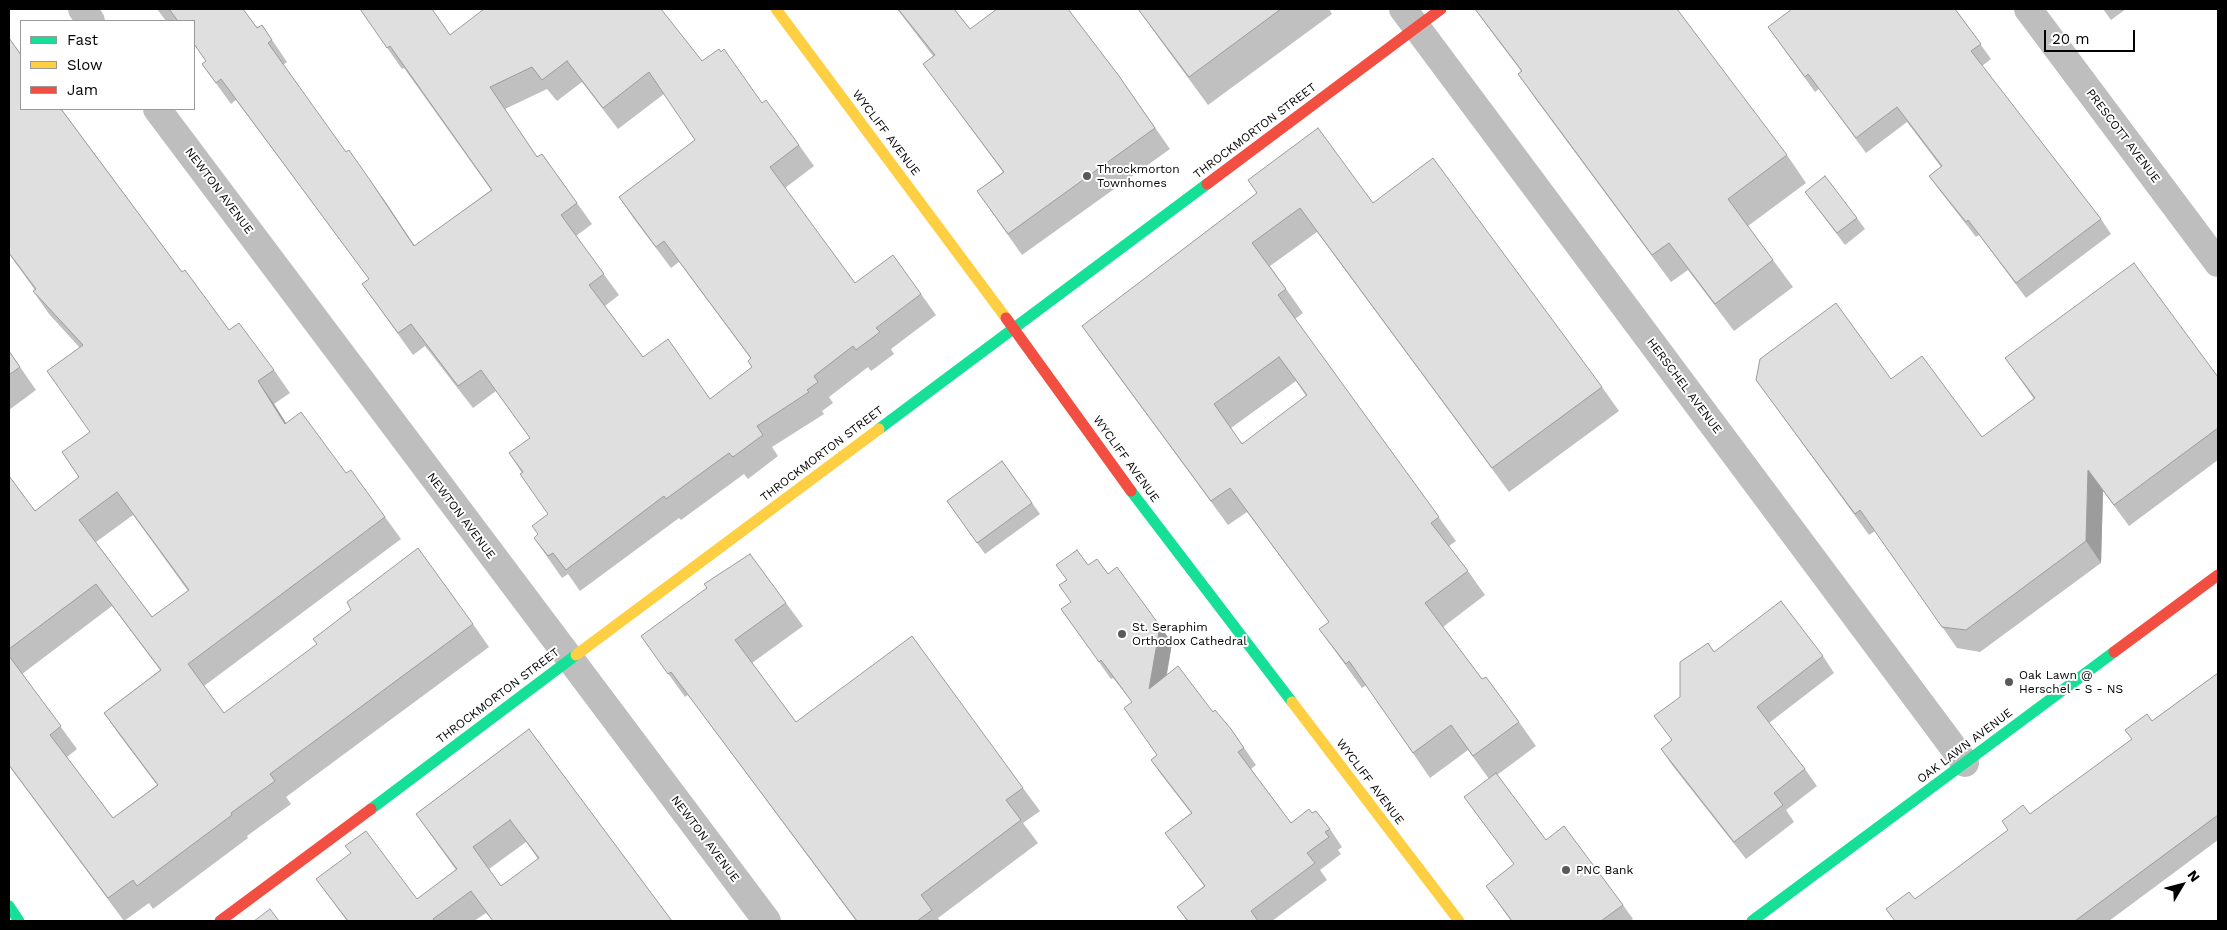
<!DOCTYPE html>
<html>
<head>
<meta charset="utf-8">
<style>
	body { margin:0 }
	#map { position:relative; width:2227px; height:930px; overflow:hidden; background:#fff; font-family:"Work Sans",sans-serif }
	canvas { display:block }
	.frame { position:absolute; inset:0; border:10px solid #000; pointer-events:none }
	.legend { position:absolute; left:20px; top:20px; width:175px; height:90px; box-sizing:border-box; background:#fff; border:1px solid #999; margin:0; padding:6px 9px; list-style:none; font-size:15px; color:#000 }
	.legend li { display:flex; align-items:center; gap:10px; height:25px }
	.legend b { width:25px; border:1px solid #999 }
	.north { position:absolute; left:2157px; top:860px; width:50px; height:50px; -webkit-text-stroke:4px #fff; paint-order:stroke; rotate:53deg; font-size:14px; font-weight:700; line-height:20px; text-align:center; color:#000 }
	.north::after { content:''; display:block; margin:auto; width:18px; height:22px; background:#000; clip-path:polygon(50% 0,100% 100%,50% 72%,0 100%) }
	.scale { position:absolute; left:2044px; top:30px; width:91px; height:22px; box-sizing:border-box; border:2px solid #000; border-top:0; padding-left:6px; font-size:15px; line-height:18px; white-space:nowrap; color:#000; -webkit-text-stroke:4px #fff; paint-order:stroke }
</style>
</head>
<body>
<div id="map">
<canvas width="2227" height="930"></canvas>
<div class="frame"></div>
<ul class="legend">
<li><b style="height:6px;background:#16e098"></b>Fast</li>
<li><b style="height:6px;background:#ffcf43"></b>Slow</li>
<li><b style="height:6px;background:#f24e42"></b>Jam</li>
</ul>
<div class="north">N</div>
<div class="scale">20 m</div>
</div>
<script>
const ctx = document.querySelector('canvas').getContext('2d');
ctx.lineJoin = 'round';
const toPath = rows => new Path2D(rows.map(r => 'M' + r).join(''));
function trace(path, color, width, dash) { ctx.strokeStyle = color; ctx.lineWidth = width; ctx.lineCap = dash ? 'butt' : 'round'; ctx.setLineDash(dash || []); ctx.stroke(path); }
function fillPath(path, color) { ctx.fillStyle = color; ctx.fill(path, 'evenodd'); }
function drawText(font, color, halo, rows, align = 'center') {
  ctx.font = font + ' "Work Sans",sans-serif'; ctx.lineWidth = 4; ctx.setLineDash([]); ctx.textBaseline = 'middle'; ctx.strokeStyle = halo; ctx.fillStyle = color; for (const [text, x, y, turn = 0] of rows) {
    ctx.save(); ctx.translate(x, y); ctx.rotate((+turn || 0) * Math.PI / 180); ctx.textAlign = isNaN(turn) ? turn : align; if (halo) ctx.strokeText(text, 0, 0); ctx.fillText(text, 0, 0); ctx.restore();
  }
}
const street = toPath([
	[82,9,91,21],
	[1403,9,1965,763],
	[2028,9,2218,263],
	[157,109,767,921]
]);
const fast = toPath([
	[879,429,1207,184],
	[1131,491,1292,702],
	[371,809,576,655],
	[9,906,19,921],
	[1752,921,2114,652]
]);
const slow = toPath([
	[776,9,1006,318],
	[576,655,879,429],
	[1292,702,1459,921]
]);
const jam = toPath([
	[1207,184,1441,9],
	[1006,318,1131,491],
	[2114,652,2218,575],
	[220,921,371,809]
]);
const wall = toPath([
	[157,9,243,9,257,28,262,25,287,62,283,65,346,152,372,183,415,246,491,190,404,68,402,69,360,9,450,34,702,61,762,103,799,145,814,166,785,188,855,283,921,294,936,315,891,349,894,354,871,371,868,367,829,397,833,403,822,411,824,414,772,447,778,456,748,479,744,474,681,520,679,518,580,591,568,574,562,578,534,538,538,535,548,514,522,473,509,453,530,438,496,391,473,408,425,346,413,355,362,284,369,279,236,100,231,104,202,64,206,61,194,21,166,21],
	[582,82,618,129,664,94,695,140,619,197,634,219,671,268,679,262,751,359,752,367,710,399,643,357,605,306,619,295,576,236,592,224,542,154,537,157,505,109,547,89,557,101],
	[897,9,954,9,970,29,1119,76,1170,149,1022,255,977,191,1003,172,923,64,933,56],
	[1138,9,1329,9,1332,14,1208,105,1158,37],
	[1475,9,1787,155,1806,183,1748,226,1773,260,1793,287,1734,331,1688,270,1671,282,1537,101,1518,74,1521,71,1493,34],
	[1955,9,1991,59,1982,66,2101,219,2111,234,2026,298,1979,235,1976,237,1940,191,1929,176,1941,167,1907,122,1866,153,1819,89,1815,92,1768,27],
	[2103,9,2126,9,2111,20],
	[9,38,182,272,229,330,274,370,290,393,274,404,286,423,346,473,385,517,401,539,204,686,224,713,473,624,489,647,286,797,291,804,247,836,248,838,153,909,149,903,124,921,9,766,9,476,35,511,79,477,62,452,90,432,80,348,49,314,33,291,35,290,9,254],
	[133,515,188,591,152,617,96,542],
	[112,606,160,670,104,713,120,736,157,785,113,818,67,757,77,749,22,674],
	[1248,180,1373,203,1602,387,1619,411,1509,492,1317,232,1270,266,1303,313,1295,319,1456,541,1449,546,1468,571,1485,595,1443,627,1482,679,1519,722,1536,746,1497,775,1546,840,1623,905,1633,919,1630,921,1511,921,1486,886,1514,864,1464,797,1489,779,1468,750,1430,778,1366,685,1362,688,1319,629,1329,622,1247,512,1228,525,1099,350,1082,326,1257,193],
	[1296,381,1306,396,1242,444,1231,428],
	[1805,192,1857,218,1865,229,1845,245],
	[9,351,36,390,9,410],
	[2005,358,2218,377,2218,460,2129,526,2103,491,2101,563,1980,652,1957,648,1875,531,1869,535,1756,380,1891,379,1982,437,2034,399],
	[1002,461,1040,514,985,554,947,501],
	[1088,565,1108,574,1160,626,1172,643,1167,675,1213,712,1231,729,1256,765,1251,769,1291,823,1312,813,1330,829,1342,847,1338,850,1341,854,1320,870,1327,880,1272,921,1187,921,1177,907,1204,886,1165,833,1191,813,1163,777,1151,760,1157,755,1132,702,1113,678,1111,679,1061,609,1071,602],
	[786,603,803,626,752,663,796,722,1023,788,1040,811,1023,823,1038,843,938,918,940,921,856,921,688,695,685,697,641,636],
	[1714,652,1823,656,1834,673,1769,723,1805,769,1817,786,1786,810,1794,822,1746,859,1672,765,1661,749,1672,740,1654,716,1680,697],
	[2218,673,2218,840,2109,921,1895,921,1886,909,1915,899,2132,739,2125,730,2152,721],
	[529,729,672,921,493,921,486,913,474,921,347,921,316,879,417,899,456,870,416,814],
	[526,842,538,859,501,886,489,869]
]);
const shadedWall = toPath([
	[372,183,387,204,429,268,414,246],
	[258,381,274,404,301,447,285,424],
	[2088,470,2103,491,2101,563,2086,541],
	[1160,626,1172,643,1161,706,1149,689]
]);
const building = toPath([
	[169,9,243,9,257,28,262,25,272,40,268,43,346,152,349,150,372,183,414,246,492,190,390,46,387,48,360,9,432,9,450,35,484,9,661,9,702,61,719,49,721,52,724,49,762,103,766,100,799,145,770,167,855,283,893,255,921,294,876,328,880,332,856,350,853,346,814,376,818,382,807,390,809,392,757,426,763,435,733,457,729,453,666,499,664,496,566,570,553,553,548,556,534,538,538,534,532,526,548,514,520,474,523,472,509,453,530,438,481,370,458,386,411,324,398,333,362,284,369,279,221,79,216,83,202,64,206,61,194,44,194,21,178,21,169,9],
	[567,61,603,108,649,72,695,140,619,197,656,247,664,241,751,358,748,361,752,367,710,399,668,339,643,357,589,285,604,274,561,215,577,203,542,154,537,157,490,87,532,67,542,80,567,61],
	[898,9,954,9,970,29,997,9,1068,9,1119,76,1155,128,1008,234,977,191,1004,172,923,64,935,55,898,9],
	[1138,9,1281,9,1189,77,1138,9],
	[1475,9,1677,9,1787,155,1728,199,1773,260,1715,304,1669,243,1652,255,1518,74,1522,71,1475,9],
	[1792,9,1955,9,1981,44,1971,51,2101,219,2016,283,1968,220,1966,222,1929,176,1942,166,1897,107,1856,138,1808,74,1805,77,1768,27,1792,9],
	[9,38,21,55,21,109,61,109,182,272,185,270,229,330,239,323,274,370,258,381,285,424,301,412,346,473,351,470,385,517,188,664,224,713,317,644,313,639,351,610,347,602,418,548,473,624,270,774,275,781,231,813,232,815,137,886,133,880,108,898,9,765,9,656,61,726,50,735,113,818,158,785,104,713,161,670,96,584,9,649,9,476,35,511,79,477,62,452,90,432,47,371,83,345,33,291,36,289,9,253,9,38],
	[117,492,189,590,152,617,79,520,117,492],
	[1318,128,1373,203,1433,158,1602,387,1492,468,1300,208,1252,243,1286,289,1278,295,1439,517,1431,523,1468,571,1425,603,1482,679,1486,677,1519,722,1473,756,1451,725,1413,753,1349,661,1346,664,1319,629,1329,622,1230,488,1211,501,1082,326,1257,193,1248,180,1318,128],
	[1279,357,1307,395,1242,444,1214,404,1279,357],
	[1825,176,1857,218,1837,233,1805,192,1825,176],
	[2134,263,2218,377,2218,428,2114,505,2088,470,2086,541,1966,630,1942,627,1860,510,1855,514,1756,380,1760,359,1836,303,1891,379,1922,356,1982,437,2035,398,2005,358,2134,263],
	[9,351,20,367,9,375,9,351],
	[1002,461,1032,503,977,543,947,501,1002,461],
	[1077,550,1088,565,1097,559,1108,574,1117,567,1160,626,1149,689,1178,666,1213,712,1215,710,1231,729,1244,748,1238,752,1291,823,1309,809,1312,813,1316,811,1330,829,1325,832,1329,837,1307,853,1315,863,1251,911,1258,921,1188,921,1177,907,1205,886,1165,833,1192,813,1151,760,1157,755,1124,708,1132,702,1101,660,1099,662,1061,609,1071,602,1059,585,1067,580,1056,565,1077,550],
	[750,554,786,603,735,640,796,722,912,636,1023,788,1006,800,1021,820,921,895,932,910,917,921,857,921,671,672,668,674,641,636,707,588,704,584,750,554],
	[1781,601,1823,656,1757,707,1805,769,1774,793,1783,805,1734,842,1661,749,1672,740,1654,716,1680,697,1680,662,1708,643,1714,652,1781,601],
	[2218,673,2218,815,2075,921,1895,921,1886,909,1909,892,1915,899,2008,830,2002,821,2023,805,2030,814,2132,739,2125,730,2147,714,2152,721,2218,673],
	[529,729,672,921,493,921,471,891,433,919,434,921,348,921,316,879,351,853,345,846,366,831,417,899,457,869,416,814,529,729],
	[510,820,539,858,501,886,473,847,510,820],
	[1496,773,1546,840,1564,826,1623,905,1601,921,1512,921,1486,886,1514,864,1464,797,1496,773],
	[270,909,279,921,254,921,270,909]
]);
const markers = [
	[1087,176,5,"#595959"],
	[1122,634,5,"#595959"],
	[2009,682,5,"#595959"],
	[1566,870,5,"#595959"]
];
const streetNames = [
	["THROCKMORTON STREET",1255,131,-37],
	["WYCLIFF AVENUE",886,133,53],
	["PRESCOTT AVENUE",2123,136,53],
	["NEWTON AVENUE",219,191,53],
	["HERSCHEL AVENUE",1684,386,53],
	["THROCKMORTON STREET",822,454,-37],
	["WYCLIFF AVENUE",1126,459,54],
	["NEWTON AVENUE",461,516,53],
	["THROCKMORTON STREET",498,696,-37],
	["OAK LAWN AVENUE",1965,746,-37],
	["WYCLIFF AVENUE",1370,782,53],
	["NEWTON AVENUE",705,839,53]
];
const poiNames = [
	["Throckmorton",1097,169],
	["Townhomes",1097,183],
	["St. Seraphim",1132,627],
	["Orthodox Cathedral",1132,641],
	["Oak Lawn @",2019,675],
	["Herschel - S - NS",2019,689],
	["PNC Bank",1576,870]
];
trace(street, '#bebebe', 28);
trace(fast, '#16e098', 11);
trace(slow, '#ffcf43', 11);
trace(jam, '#f24e42', 11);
fillPath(wall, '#c0c0c0');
fillPath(shadedWall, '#9c9c9c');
fillPath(building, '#dfdfdf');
trace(building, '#9c9c9c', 1);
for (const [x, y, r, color] of markers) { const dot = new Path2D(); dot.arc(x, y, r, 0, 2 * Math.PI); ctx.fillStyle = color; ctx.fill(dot); trace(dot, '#fff', 2); }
drawText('12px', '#000', '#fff', streetNames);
drawText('12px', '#000', '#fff', poiNames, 'left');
</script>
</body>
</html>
